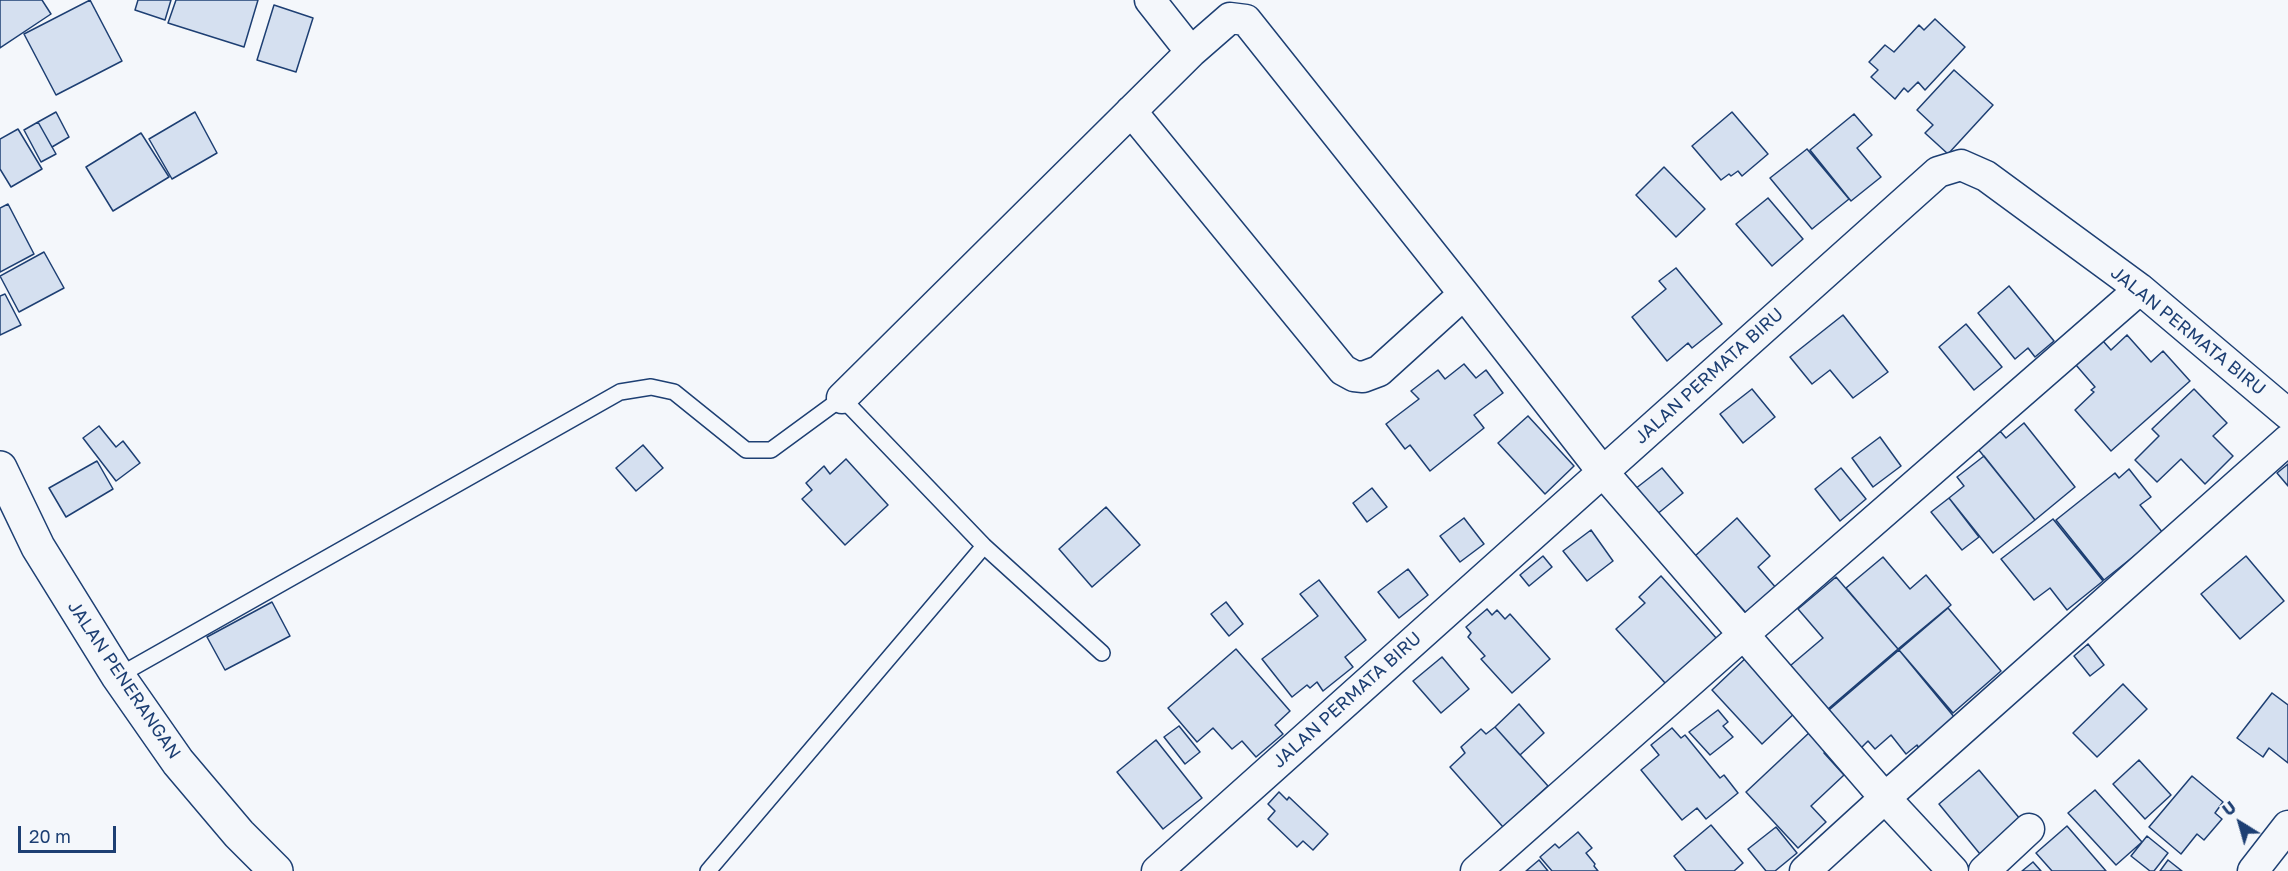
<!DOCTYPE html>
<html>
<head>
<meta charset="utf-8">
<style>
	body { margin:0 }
	#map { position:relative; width:2288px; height:871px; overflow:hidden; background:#f4f7fb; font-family:"Golos Text",sans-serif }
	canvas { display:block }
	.north { position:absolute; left:2210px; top:793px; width:60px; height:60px; -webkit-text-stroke:4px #f4f7fb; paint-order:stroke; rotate:323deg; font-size:16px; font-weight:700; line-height:24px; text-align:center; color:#1d3f73 }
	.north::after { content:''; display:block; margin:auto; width:21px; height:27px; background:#1d3f73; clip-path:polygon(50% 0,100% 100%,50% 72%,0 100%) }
	.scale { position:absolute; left:18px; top:826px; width:98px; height:27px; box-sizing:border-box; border:3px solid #1d3f73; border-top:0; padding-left:8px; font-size:18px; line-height:21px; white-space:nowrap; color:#1d3f73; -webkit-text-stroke:4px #f4f7fb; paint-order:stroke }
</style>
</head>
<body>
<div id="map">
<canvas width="2288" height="871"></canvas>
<div class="north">U</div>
<div class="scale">20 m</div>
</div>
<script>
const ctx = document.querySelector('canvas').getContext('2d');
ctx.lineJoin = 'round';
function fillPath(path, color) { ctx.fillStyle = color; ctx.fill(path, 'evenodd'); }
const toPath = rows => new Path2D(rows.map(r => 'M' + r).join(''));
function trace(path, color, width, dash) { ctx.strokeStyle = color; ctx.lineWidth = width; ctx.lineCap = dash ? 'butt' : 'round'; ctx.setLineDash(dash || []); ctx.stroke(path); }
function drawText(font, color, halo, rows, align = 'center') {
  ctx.font = font + ' "Golos Text",sans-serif'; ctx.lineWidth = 4.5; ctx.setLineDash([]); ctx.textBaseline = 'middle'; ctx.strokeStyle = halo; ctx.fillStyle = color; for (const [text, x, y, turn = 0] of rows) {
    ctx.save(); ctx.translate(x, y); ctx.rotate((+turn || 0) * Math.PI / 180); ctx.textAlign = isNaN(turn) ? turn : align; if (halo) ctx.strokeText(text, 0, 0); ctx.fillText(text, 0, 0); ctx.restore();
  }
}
const building = toPath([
	[0,0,42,0,51,14,0,48,0,0],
	[90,0,122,61,56,95,24,34,90,0],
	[138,0,171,0,165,20,135,10,138,0],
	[176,0,258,0,244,47,168,23,176,0],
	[274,5,313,18,296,72,257,60,274,5],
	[1935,19,1965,47,1925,90,1918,82,1908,92,1904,88,1895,99,1871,77,1878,70,1869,62,1885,45,1894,52,1919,25,1924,30,1935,19],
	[1954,70,1993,105,1948,154,1925,133,1933,125,1917,110,1954,70],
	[56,112,69,137,52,147,38,122,56,112],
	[195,112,217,153,172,179,149,139,195,112],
	[1732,112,1768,154,1742,176,1738,171,1731,176,1729,174,1721,180,1692,146,1732,112],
	[1854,114,1872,135,1857,148,1881,177,1851,201,1810,150,1854,114],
	[38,122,56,154,41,162,24,130,38,122],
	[18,129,42,169,11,187,0,169,0,139,18,129],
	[141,133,169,177,113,211,86,167,141,133],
	[1807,149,1849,199,1812,229,1770,178,1807,149],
	[1664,167,1705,209,1676,237,1636,195,1664,167],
	[1768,198,1803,239,1772,266,1736,224,1768,198],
	[8,204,34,254,0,272,0,208,8,204],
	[44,252,64,288,19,312,0,276,44,252],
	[1676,268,1722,324,1692,348,1688,343,1667,361,1632,317,1666,289,1659,281,1676,268],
	[2009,286,2054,341,2035,357,2028,348,2015,359,1978,313,2009,286],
	[5,294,21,325,0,335,0,296,5,294],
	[1843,315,1888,372,1853,398,1830,370,1812,384,1790,357,1843,315],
	[1966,324,2002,367,1974,390,1939,347,1966,324],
	[2127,335,2151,362,2163,351,2190,381,2111,451,2075,410,2094,392,2091,390,2095,387,2076,365,2103,341,2111,350,2127,335],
	[1464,364,1476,378,1486,370,1503,393,1474,415,1484,428,1430,471,1410,445,1405,449,1386,424,1419,399,1411,391,1438,370,1445,379,1464,364],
	[1752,389,1775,417,1743,443,1720,414,1752,389],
	[2194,389,2227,423,2213,436,2233,456,2205,484,2181,459,2157,482,2135,460,2159,436,2152,429,2194,389],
	[1528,416,1574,466,1545,494,1498,443,1528,416],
	[2024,423,2075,487,2035,520,1978,449,2000,431,2006,438,2024,423],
	[99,426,116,447,123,441,140,463,116,481,83,438,99,426],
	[1880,437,1901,466,1873,487,1852,458,1880,437],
	[643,445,663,468,636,491,616,468,643,445],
	[1984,456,2035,520,1993,553,1949,498,1964,486,1957,477,1984,456],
	[846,459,888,505,845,545,802,499,812,490,806,483,824,466,830,474,846,459],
	[97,461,113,489,66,517,49,488,97,461],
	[2288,464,2288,486,2277,473,2288,464],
	[1662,468,1683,493,1656,515,1635,489,1662,468],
	[1841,468,1866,499,1840,521,1815,489,1841,468],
	[2129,469,2151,497,2140,505,2163,533,2104,580,2056,520,2115,473,2119,478,2129,469],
	[1372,488,1387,507,1367,522,1353,503,1372,488],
	[1949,498,1979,537,1962,550,1931,512,1949,498],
	[1106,507,1140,545,1092,587,1059,549,1106,507],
	[1464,518,1484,544,1460,562,1440,536,1464,518],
	[1737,518,1770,556,1758,567,1777,589,1748,615,1695,556,1737,518],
	[2053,519,2103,581,2067,610,2050,588,2034,600,2001,559,2053,519],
	[1591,530,1613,561,1587,581,1563,551,1591,530],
	[1543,556,1552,567,1529,586,1520,575,1543,556],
	[2246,556,2284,601,2240,639,2201,594,2246,556],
	[1883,557,1910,589,1926,575,1951,605,1898,649,1846,588,1883,557],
	[1408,569,1428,595,1399,618,1378,592,1408,569],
	[1661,576,1717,639,1666,684,1616,629,1645,603,1639,597,1661,576],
	[1836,577,1898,649,1821,715,1784,671,1823,638,1798,609,1836,577],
	[1319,580,1366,640,1345,657,1353,667,1323,691,1317,682,1310,688,1307,685,1292,697,1262,659,1318,616,1300,594,1319,580],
	[272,602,290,636,225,670,207,637,272,602],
	[1226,602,1243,624,1229,636,1211,614,1226,602],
	[1948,608,2001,671,1953,713,1899,650,1948,608],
	[1487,609,1492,615,1497,610,1505,619,1510,614,1550,659,1512,693,1481,659,1485,656,1468,637,1471,633,1466,627,1487,609],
	[2088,644,2104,665,2090,676,2074,656,2088,644],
	[1236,649,1290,711,1275,725,1283,734,1256,757,1242,741,1232,749,1213,728,1197,742,1168,708,1236,649],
	[1899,650,1955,718,1919,748,1917,745,1906,754,1891,735,1875,749,1868,741,1861,748,1822,716,1899,650],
	[1749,655,1799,709,1762,744,1712,690,1749,655],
	[1442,657,1469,689,1441,713,1413,681,1442,657],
	[2123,684,2147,709,2097,757,2073,733,2123,684],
	[2272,693,2288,705,2288,763,2269,748,2263,757,2237,738,2272,693],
	[1519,704,1544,733,1520,755,1495,727,1519,704],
	[1718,710,1728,722,1723,726,1733,737,1710,755,1689,732,1718,710],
	[1179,726,1200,752,1185,764,1164,737,1179,726],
	[1495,727,1548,786,1503,827,1450,767,1465,753,1461,747,1481,729,1486,734,1495,727],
	[1672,728,1681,738,1685,735,1720,778,1724,775,1738,793,1706,819,1697,808,1682,820,1641,770,1659,755,1651,745,1672,728],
	[1811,731,1828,749,1824,753,1844,775,1811,806,1826,822,1798,848,1746,792,1811,731],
	[1156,740,1202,798,1163,829,1117,772,1156,740],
	[2139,760,2171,795,2145,819,2113,784,2139,760],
	[1979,770,2021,820,1980,854,1939,804,1979,770],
	[2192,776,2223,802,2215,813,2222,819,2204,840,2197,834,2181,854,2149,827,2192,776],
	[2095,790,2142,842,2116,865,2068,813,2095,790],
	[1279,792,1287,800,1289,797,1328,834,1313,850,1303,841,1297,847,1268,819,1275,811,1268,804,1279,792],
	[1711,825,1743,863,1734,871,1686,871,1674,856,1711,825],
	[2067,826,2106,871,2052,871,2036,853,2067,826],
	[1776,827,1797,853,1775,871,1766,871,1748,849,1776,827],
	[1578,832,1592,848,1586,853,1595,864,1594,866,1598,871,1552,871,1540,857,1555,844,1559,848,1578,832],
	[2147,836,2168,853,2154,871,2150,871,2131,856,2147,836],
	[1539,860,1548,871,1526,871,1539,860],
	[2168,860,2182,871,2160,871,2168,860],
	[2033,862,2041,871,2022,871,2033,862]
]);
const lane = toPath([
	[118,676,620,392,651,387,674,392,746,450,771,450,842,398,984,546,1102,653],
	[708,871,984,546]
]);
const street = toPath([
	[1150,0,1191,52],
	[1131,111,1343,370,1354,376,1363,377,1379,371,1464,294],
	[842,398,1191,52,1230,18,1246,20,1464,294,1602,471,1885,798,1953,871],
	[1157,871,1938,172,1961,165,1986,176,2140,289,2288,414],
	[1476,871,1744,634,2140,289],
	[1805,871,1885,798,2288,440],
	[1984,871,2029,829],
	[2253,871,2288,826]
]);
const secondary = toPath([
	[0,468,38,547,118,676,178,762,239,834,276,871]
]);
const streetNames = [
	["JALAN PERMATA BIRU",2188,331,39],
	["JALAN PERMATA BIRU",1709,376,-42],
	["JALAN PENERANGAN",124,680,56],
	["JALAN PERMATA BIRU",1347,700,-42]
];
fillPath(building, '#d5e0f0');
trace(building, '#1d3f73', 1.5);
trace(lane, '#1d3f73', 18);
trace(street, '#1d3f73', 33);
trace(secondary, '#1d3f73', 36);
trace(lane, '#f4f7fb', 15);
trace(street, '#f4f7fb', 30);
trace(secondary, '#f4f7fb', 33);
drawText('18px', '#1d3f73', '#f4f7fb', streetNames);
</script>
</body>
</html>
